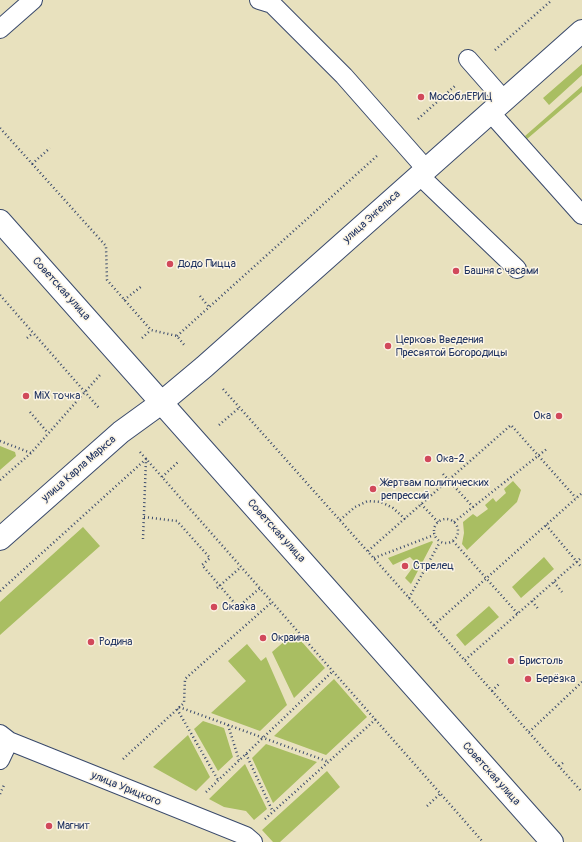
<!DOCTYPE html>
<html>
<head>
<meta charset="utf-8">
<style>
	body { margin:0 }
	canvas { display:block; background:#e8e1be }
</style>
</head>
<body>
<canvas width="582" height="842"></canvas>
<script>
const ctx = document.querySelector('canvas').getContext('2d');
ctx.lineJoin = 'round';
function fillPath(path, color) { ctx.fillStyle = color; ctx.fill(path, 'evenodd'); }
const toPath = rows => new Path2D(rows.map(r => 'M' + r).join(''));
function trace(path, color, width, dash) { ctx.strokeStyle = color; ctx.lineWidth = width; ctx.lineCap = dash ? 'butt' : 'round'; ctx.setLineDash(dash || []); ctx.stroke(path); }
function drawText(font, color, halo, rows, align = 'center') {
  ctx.font = font + ' Pangolin,sans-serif'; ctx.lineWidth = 3; ctx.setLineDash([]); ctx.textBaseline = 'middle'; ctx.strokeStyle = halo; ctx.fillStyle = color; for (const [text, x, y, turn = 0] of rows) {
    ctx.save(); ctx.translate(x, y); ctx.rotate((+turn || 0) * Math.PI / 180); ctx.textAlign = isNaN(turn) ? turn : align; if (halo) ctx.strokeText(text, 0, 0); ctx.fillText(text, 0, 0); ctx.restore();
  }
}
const green = toPath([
	[582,64,582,75,549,105,543,98],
	[582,86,582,92,527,139,525,136],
	[0,446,15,452,16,456,0,470],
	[513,481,521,490,517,502,467,550,462,544,464,533,463,522,473,514,477,517,488,509,485,505,493,498,496,502,506,493,504,489],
	[83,527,100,546,0,635,0,602],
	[432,541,433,542,411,584,405,578,416,563,410,557,393,565,388,558],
	[544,557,554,569,521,598,512,587],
	[489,606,499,617,465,646,456,635],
	[294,633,325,668,294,698,272,652],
	[247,644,261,661,266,657,287,705,260,731,211,713,246,681,228,661],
	[334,679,367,717,326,755,274,736],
	[203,721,224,728,233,757,218,771,194,729],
	[188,735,210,777,196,791,153,767],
	[266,744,317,762,273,803,252,758],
	[245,764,267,809,254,820,246,811,224,807,209,799],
	[327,771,340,787,280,842,273,842,262,830]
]);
const path = toPath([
	[495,50,552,0],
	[418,119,456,85],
	[0,128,106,246,107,280,151,330,177,336,185,346],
	[32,164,50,148],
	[0,295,99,408],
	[200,296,209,307],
	[124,300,142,286],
	[177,336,378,155],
	[27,338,33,333],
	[142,338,151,330],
	[223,389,582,792],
	[30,412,48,433],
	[219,425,240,407],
	[0,441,31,453],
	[140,452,483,842],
	[443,474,473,507],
	[162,477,178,462],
	[0,480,31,453,100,375],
	[421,504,438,522],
	[144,517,177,521,210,558,202,565,238,607,260,588],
	'434 531a12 12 0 1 1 24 0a12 12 0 1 1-24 0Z',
	[340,520,355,507,368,501,381,502,393,508,405,519],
	[454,522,548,448],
	[546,525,582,568],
	[453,541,518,614],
	[368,551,511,425,576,498],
	[374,558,434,535],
	[554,582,562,592],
	[217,588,241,567],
	[0,591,146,459,143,539],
	[409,598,440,542],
	[532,601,539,610],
	[434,625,582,493],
	[465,660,582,557],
	[492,691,499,684],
	[179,707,329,762],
	[177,709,218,780],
	[228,725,239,760],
	[529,732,582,682],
	[246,754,273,812],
	[123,759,184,703,185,679,272,602],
	[559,766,564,762],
	[206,792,333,671],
	[0,794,4,785],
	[427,806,441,793],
	[265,819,376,719]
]);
const lane = toPath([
	[259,0,272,4,344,76,426,169],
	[0,29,33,0],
	[468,59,504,100],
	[490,112,582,215],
	[419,175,517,269],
	[0,734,9,741,246,836,253,842],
	[0,760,9,741]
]);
const secondary = toPath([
	[0,221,552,842],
	[0,539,121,432,161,403,204,367,582,31]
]);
const markers = [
	[421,97,4,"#d1495b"],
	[170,264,4,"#d1495b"],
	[456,271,4,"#d1495b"],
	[388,346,4,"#d1495b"],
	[26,396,4,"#d1495b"],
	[559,416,4,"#d1495b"],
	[428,459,4,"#d1495b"],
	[373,489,4,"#d1495b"],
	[405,566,4,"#d1495b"],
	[214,607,4,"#d1495b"],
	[263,638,4,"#d1495b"],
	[91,642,4,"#d1495b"],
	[511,661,4,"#d1495b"],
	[528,679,4,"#d1495b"],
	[49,826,4,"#d1495b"]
];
const poiNames = [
	["МособлЕРИЦ",429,97],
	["Додо Пицца",178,264],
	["Башня с часами",464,271],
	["Церковь Введения",396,340],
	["Пресвятой Богородицы",396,353],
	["MiX точка",34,396],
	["Ока",551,416,"right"],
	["Ока-2",436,459],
	["Жертвам политических",381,483],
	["репрессий",381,496],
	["Стрелец",413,566],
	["Сказка",222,607],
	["Окраина",271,638],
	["Родина",99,642],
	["Бристоль",519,661],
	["Берёзка",536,679],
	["Магнит",57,826]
];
const streetNames = [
	["улица Энгельса",372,217,-42],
	["Советская улица",61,289,48],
	["улица Карла Маркса",79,469,-41],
	["Советская улица",276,531,48],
	["Советская улица",491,774,48],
	["улица Урицкого",126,789,22]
];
fillPath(green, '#a9be62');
trace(lane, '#3a4a6c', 20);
trace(secondary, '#3a4a6c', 24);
trace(path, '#3a4a6c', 2.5, [1, 3]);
trace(lane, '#fff', 18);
trace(secondary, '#fff', 22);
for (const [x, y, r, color] of markers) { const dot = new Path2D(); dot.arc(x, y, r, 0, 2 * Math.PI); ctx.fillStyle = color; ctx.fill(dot); trace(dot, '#fcf5e5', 1.5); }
drawText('11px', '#1b2f5e', '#fcf5e5', poiNames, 'left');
drawText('11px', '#1b2f5e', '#fcf5e5', streetNames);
</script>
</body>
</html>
